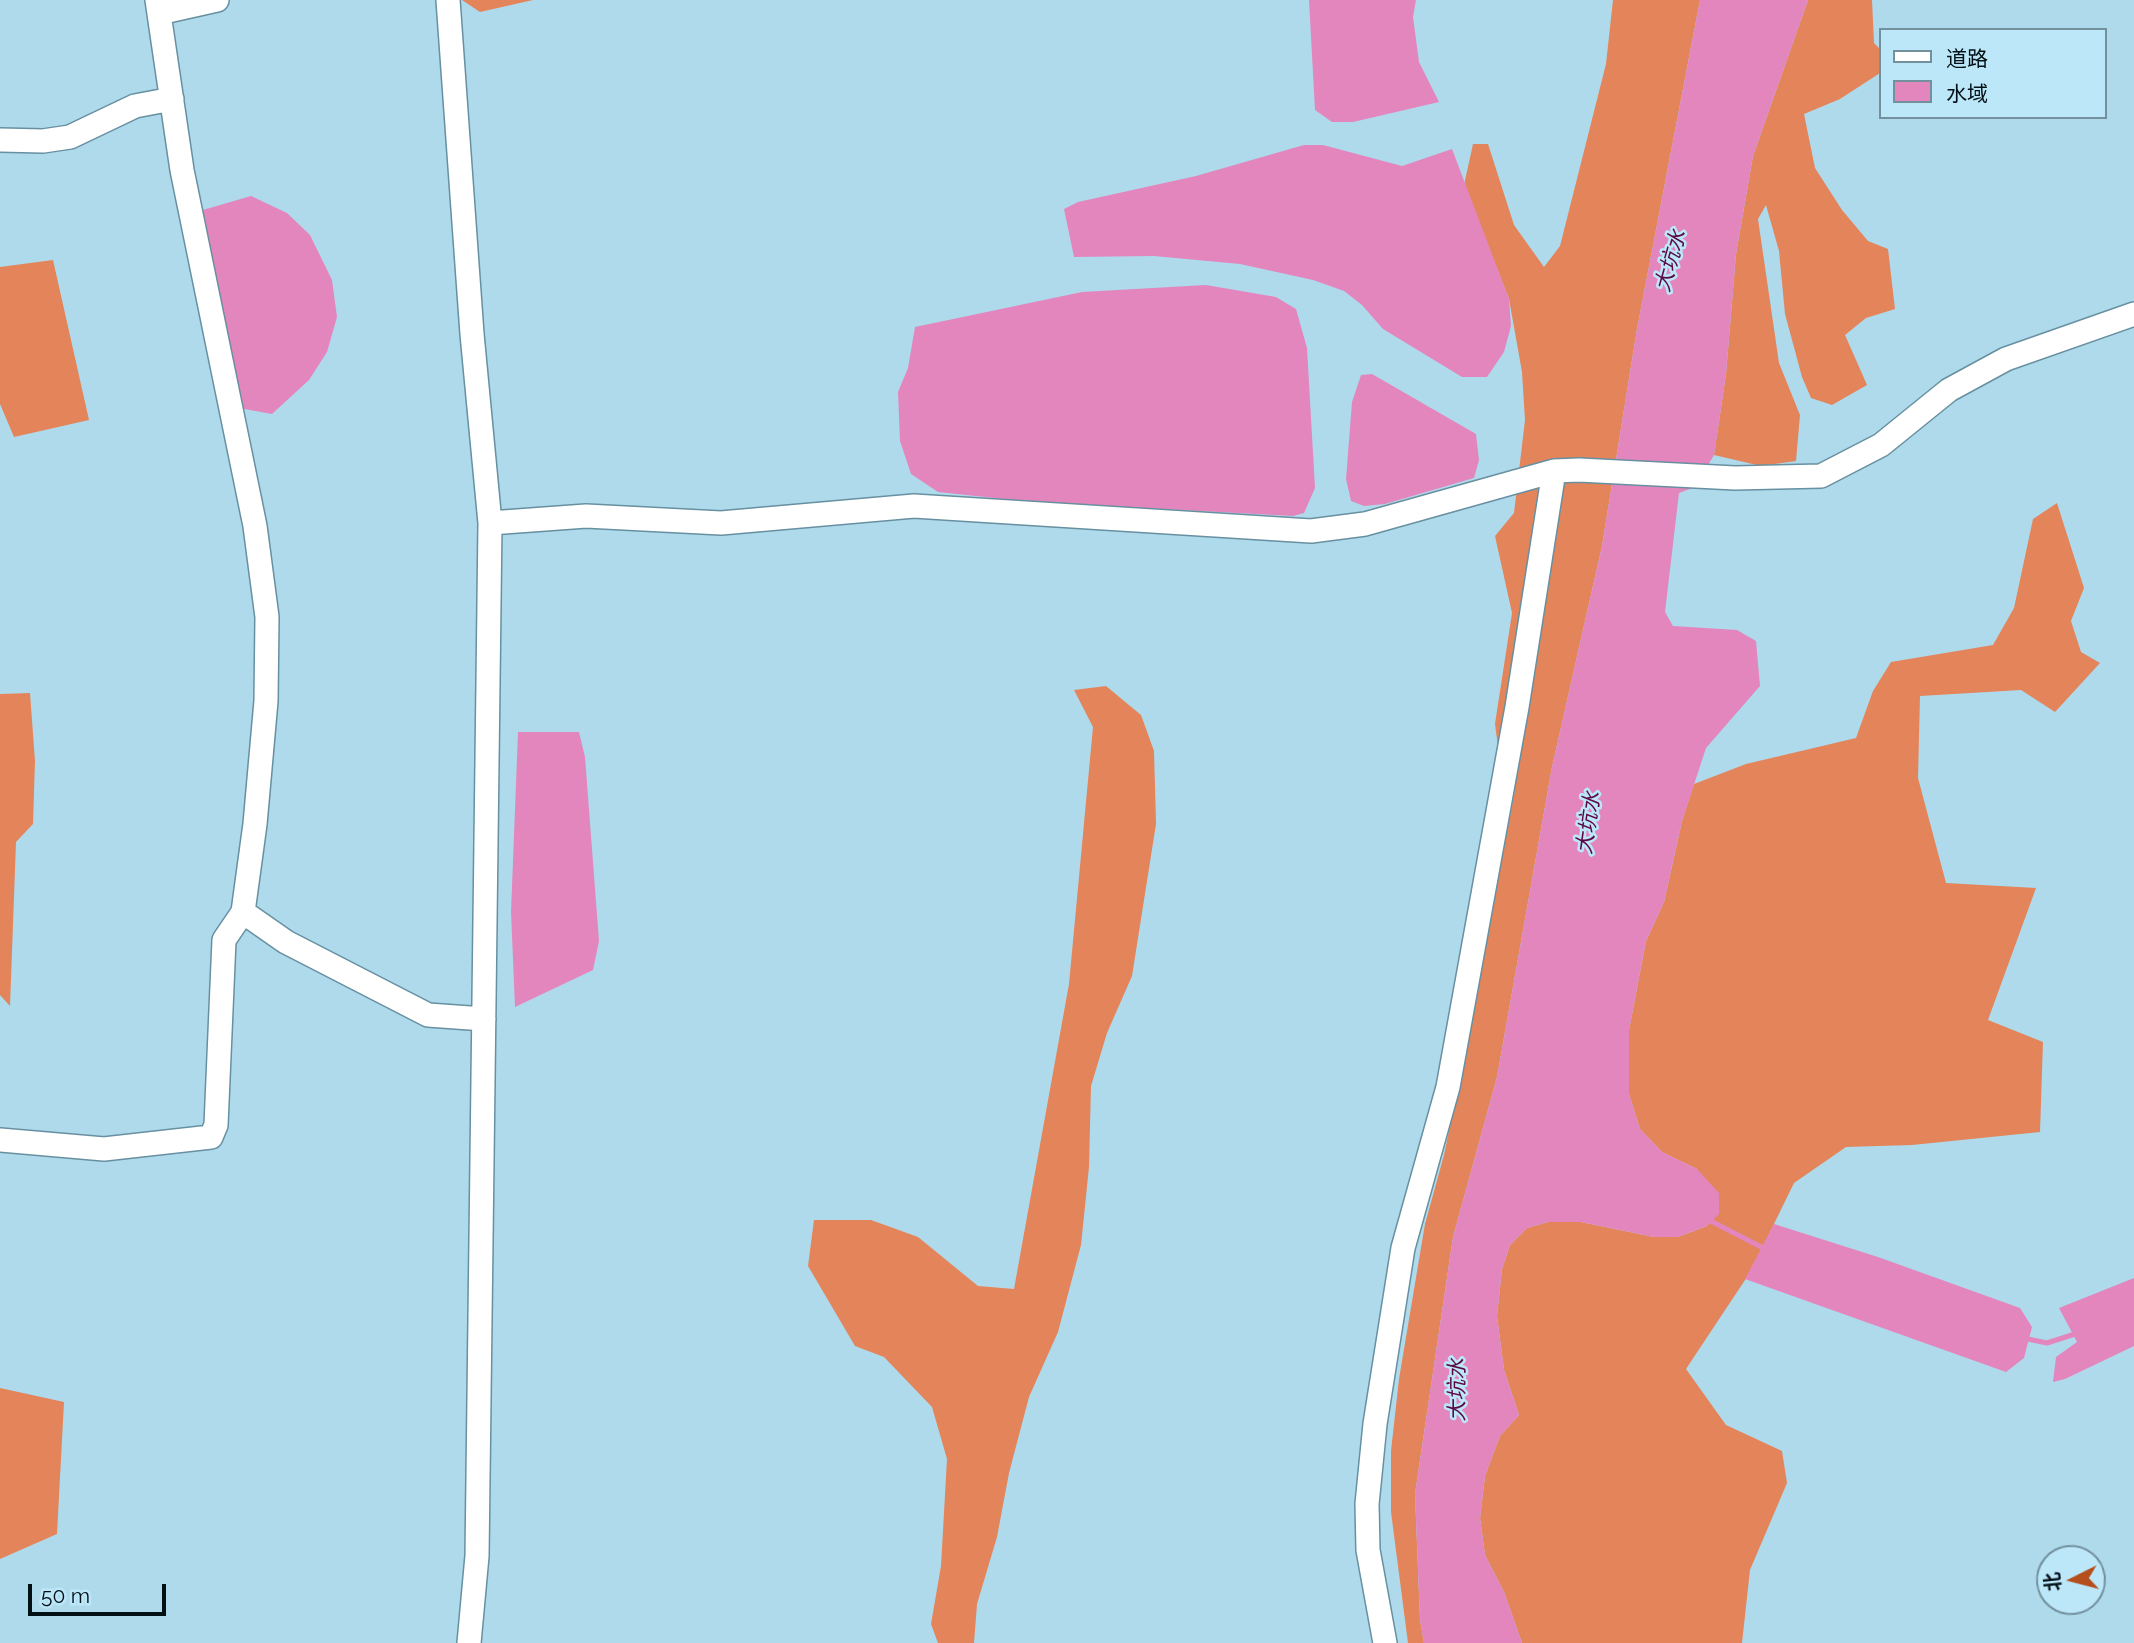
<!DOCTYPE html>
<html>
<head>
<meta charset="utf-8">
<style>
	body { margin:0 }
	#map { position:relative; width:2134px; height:1643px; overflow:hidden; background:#afdaeb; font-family:Raleway,"Noto Sans SC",sans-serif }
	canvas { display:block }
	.legend { position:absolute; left:1879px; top:28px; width:228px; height:91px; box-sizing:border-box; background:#bce7f8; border:2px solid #72919d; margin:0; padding:9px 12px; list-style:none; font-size:21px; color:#020f15 }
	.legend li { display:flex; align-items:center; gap:14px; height:35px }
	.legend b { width:35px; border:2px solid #72919d }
	.north { position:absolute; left:2036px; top:1545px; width:70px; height:70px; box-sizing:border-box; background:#bce7f8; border:2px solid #72919d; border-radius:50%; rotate:264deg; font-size:19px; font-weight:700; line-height:28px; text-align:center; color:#020f15 }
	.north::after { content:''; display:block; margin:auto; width:24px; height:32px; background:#b44f1d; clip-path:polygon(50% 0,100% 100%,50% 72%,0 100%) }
	.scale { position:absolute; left:28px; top:1584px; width:138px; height:32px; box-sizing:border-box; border:4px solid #020f15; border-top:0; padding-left:9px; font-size:21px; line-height:24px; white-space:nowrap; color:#020f15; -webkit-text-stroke:5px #bce7f8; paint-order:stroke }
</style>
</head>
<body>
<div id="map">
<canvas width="2134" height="1643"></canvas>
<ul class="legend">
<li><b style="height:9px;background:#fff"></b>道路</li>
<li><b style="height:19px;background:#e386be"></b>水域</li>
</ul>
<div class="north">北</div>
<div class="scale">50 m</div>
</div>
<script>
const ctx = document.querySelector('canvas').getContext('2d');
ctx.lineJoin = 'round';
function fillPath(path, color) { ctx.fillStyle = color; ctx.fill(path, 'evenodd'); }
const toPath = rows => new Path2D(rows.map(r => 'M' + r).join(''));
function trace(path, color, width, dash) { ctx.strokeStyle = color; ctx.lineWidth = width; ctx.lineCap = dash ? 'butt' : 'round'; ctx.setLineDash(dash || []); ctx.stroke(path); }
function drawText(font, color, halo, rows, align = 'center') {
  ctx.font = font + ' Raleway,"Noto Sans SC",sans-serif'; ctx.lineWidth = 5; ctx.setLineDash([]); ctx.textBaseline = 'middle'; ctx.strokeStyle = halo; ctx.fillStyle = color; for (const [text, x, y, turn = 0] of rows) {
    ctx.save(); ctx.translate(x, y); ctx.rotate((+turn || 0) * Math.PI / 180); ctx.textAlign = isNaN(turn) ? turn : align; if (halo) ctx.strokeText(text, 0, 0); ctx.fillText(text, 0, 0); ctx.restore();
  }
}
const forest = toPath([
	[462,0,533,0,480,12],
	[1613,0,1700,0,1637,329,1602,546,1552,767,1497,1077,1453,1237,1415,1494,1420,1620,1424,1643,1408,1643,1391,1512,1391,1451,1399,1379,1425,1224,1444,1155,1466,1048,1515,790,1498,747,1495,724,1512,613,1495,536,1514,513,1525,420,1522,372,1509,299,1464,185,1473,144,1488,144,1514,225,1544,267,1560,246,1606,64],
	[1808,0,1872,0,1874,43,1880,49,1880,73,1840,99,1804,114,1815,168,1842,210,1868,241,1888,249,1895,309,1866,318,1845,335,1867,385,1832,405,1811,398,1802,377,1785,314,1779,251,1766,205,1758,219,1779,363,1800,415,1796,461,1761,466,1714,455,1726,374,1736,254,1753,156],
	[53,260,89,420,14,437,0,404,0,267],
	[2057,503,2084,588,2071,621,2081,652,2100,663,2055,712,2021,690,1920,696,1918,778,1946,883,2036,888,1988,1020,2043,1042,2040,1132,1912,1145,1846,1147,1794,1183,1751,1271,1686,1369,1726,1425,1782,1451,1787,1483,1750,1570,1742,1643,1522,1643,1504,1592,1485,1555,1480,1518,1485,1476,1500,1436,1519,1415,1504,1370,1497,1316,1502,1269,1510,1245,1527,1228,1548,1222,1581,1222,1654,1237,1678,1237,1707,1226,1697,1169,1662,1152,1640,1129,1629,1094,1629,1030,1646,941,1664,902,1682,821,1694,784,1746,764,1856,738,1873,691,1891,662,1993,645,2014,608,2033,519],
	[1106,686,1141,715,1154,751,1156,824,1132,976,1107,1033,1091,1086,1089,1167,1081,1245,1058,1332,1029,1397,1009,1473,997,1537,977,1604,974,1643,938,1643,931,1624,941,1566,947,1459,932,1407,884,1357,855,1346,808,1266,814,1220,871,1220,918,1237,978,1286,1014,1289,1069,984,1093,727,1074,690],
	[30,693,35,761,33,824,16,842,10,1006,0,995,0,694],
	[0,1388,64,1402,57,1534,0,1559]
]);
const water = toPath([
	[1309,0,1416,0,1413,17,1419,62,1439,102,1353,122,1332,122,1315,110],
	[1700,0,1808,0,1753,156,1736,254,1726,374,1714,455,1695,487,1679,493,1665,612,1673,626,1737,630,1756,641,1760,686,1706,748,1682,821,1664,902,1646,941,1629,1030,1629,1094,1640,1129,1662,1152,1697,1169,1719,1193,1719,1214,1707,1226,1678,1237,1654,1237,1581,1222,1548,1222,1527,1228,1510,1245,1502,1269,1497,1316,1504,1370,1519,1415,1500,1436,1485,1476,1480,1518,1485,1555,1504,1592,1522,1643,1424,1643,1420,1620,1415,1494,1453,1237,1497,1077,1552,767,1602,546,1637,329],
	[1304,145,1323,145,1402,166,1452,149,1509,299,1511,326,1504,352,1487,377,1462,377,1383,329,1362,305,1344,291,1313,280,1240,264,1154,256,1074,257,1064,209,1078,202,1196,176],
	[251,196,287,213,310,235,332,280,337,317,327,352,309,380,272,414,239,408,196,212],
	[1206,285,1276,297,1296,309,1307,348,1315,488,1304,513,1293,516,1032,502,938,492,911,474,900,441,898,392,908,368,915,327,1082,292],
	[1372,374,1476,434,1479,460,1474,478,1385,504,1364,506,1351,501,1346,479,1352,402,1361,375],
	[518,732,579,732,585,757,599,941,593,970,515,1007,511,912],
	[1774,1224,1878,1257,2020,1308,2032,1327,2024,1358,2006,1372,1745,1279],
	[2134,1278,2134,1346,2065,1379,2053,1382,2056,1357,2077,1342,2059,1308]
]);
const stream = toPath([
	[1707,1219,1767,1250],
	[2023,1338,2047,1343,2078,1333]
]);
const minor = toPath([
	[448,0,472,334,490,523,477,1556,469,1643],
	[159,13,217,0],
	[0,140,43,141,70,137,135,106,172,99],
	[490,523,586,516,721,523,914,506,1311,531,1365,524,1554,471,1579,470,1735,478,1821,476,1881,445,1949,390,2006,359,2134,314],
	[243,912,286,942,428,1015,484,1019],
	[0,1140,104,1149,211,1137,216,1125,224,940,243,912,255,824,266,701,267,617,255,526,182,170,157,0],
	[1385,1643,1368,1550,1367,1504,1375,1424,1403,1248,1448,1087,1517,707,1554,471]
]);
const waterNames = [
	["大坑水",1671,261,-74],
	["大坑水",1589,823,-82],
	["大坑水",1458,1390,-90]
];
fillPath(forest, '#e4845a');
fillPath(water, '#e386be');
trace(stream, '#e386be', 5);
trace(minor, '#6790a0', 26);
trace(minor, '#fff', 23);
drawText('italic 21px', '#5c0843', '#bce7f8', waterNames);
</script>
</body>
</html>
